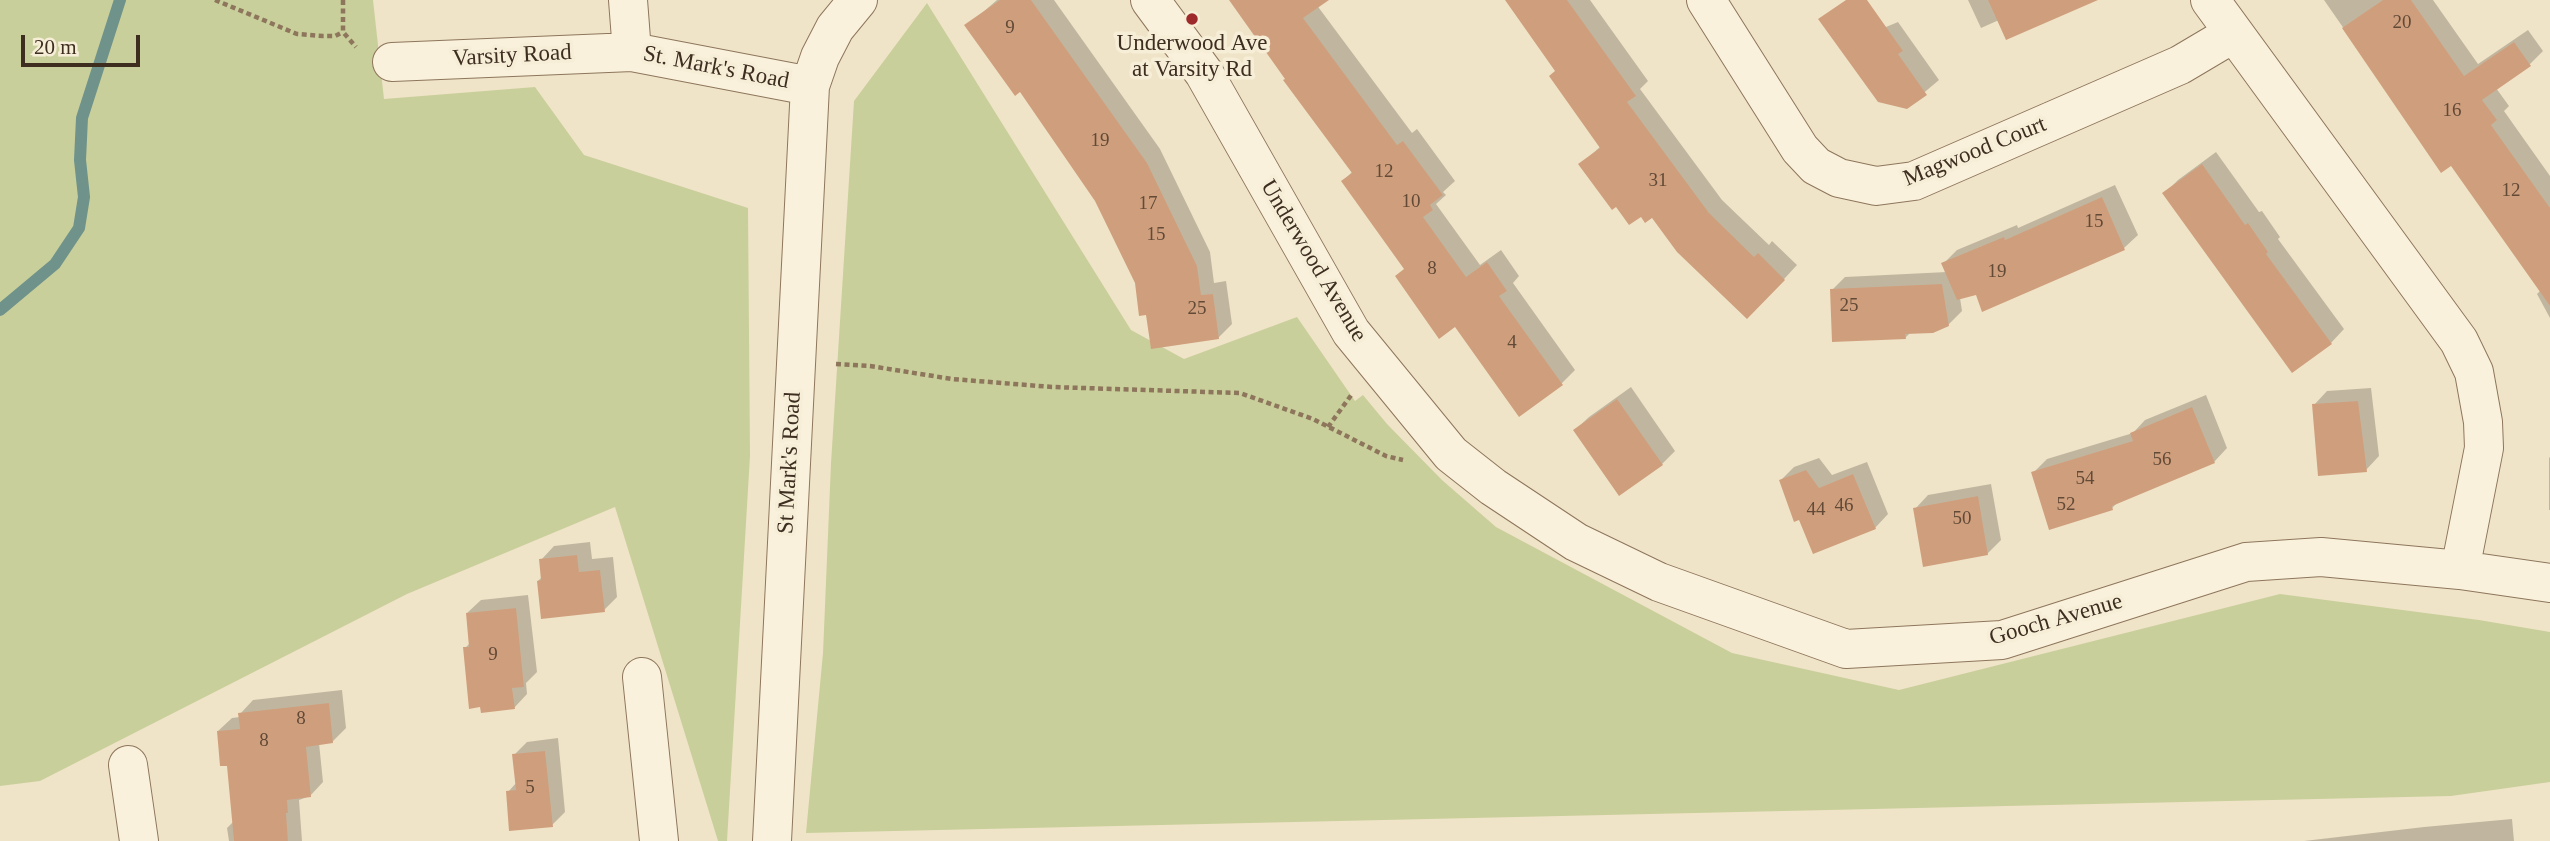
<!DOCTYPE html>
<html>
<head>
<meta charset="utf-8">
<style>
	body { margin:0 }
	#map { position:relative; width:2550px; height:841px; overflow:hidden; background:#f0e4c8; font-family:"Times New Roman",serif }
	canvas { display:block }
	.scale { position:absolute; left:21px; top:35px; width:119px; height:32px; box-sizing:border-box; border:4px solid #3d2e20; border-top:0; padding-left:9px; font-size:21px; line-height:24px; white-space:nowrap; color:#3d2e20; -webkit-text-stroke:5px #f7eed8; paint-order:stroke }
</style>
</head>
<body>
<div id="map">
<canvas width="2550" height="841"></canvas>
<div class="scale">20 m</div>
</div>
<script>
const ctx = document.querySelector('canvas').getContext('2d');
ctx.lineJoin = 'round';
function fillPath(path, color) { ctx.fillStyle = color; ctx.fill(path, 'evenodd'); }
const toPath = rows => new Path2D(rows.map(r => 'M' + r).join(''));
function trace(path, color, width, dash) { ctx.strokeStyle = color; ctx.lineWidth = width; ctx.lineCap = dash ? 'butt' : 'round'; ctx.setLineDash(dash || []); ctx.stroke(path); }
function drawText(font, color, halo, rows, align = 'center') {
  ctx.font = font + ' "Times New Roman",serif'; ctx.lineWidth = 7; ctx.setLineDash([]); ctx.textBaseline = 'middle'; ctx.strokeStyle = halo; ctx.fillStyle = color; for (const [text, x, y, turn = 0] of rows) {
    ctx.save(); ctx.translate(x, y); ctx.rotate((+turn || 0) * Math.PI / 180); ctx.textAlign = isNaN(turn) ? turn : align; if (halo) ctx.strokeText(text, 0, 0); ctx.fillText(text, 0, 0); ctx.restore();
  }
}
const green = toPath([
	[0,0,373,0,384,99,535,87,584,155,748,208,750,456,727,841,718,841,615,507,407,594,40,781,0,786],
	[927,3,1131,330,1184,359,1297,317,1355,401,1363,395,1387,424,1442,480,1496,527,1732,653,1899,690,2280,594,2479,620,2550,632,2550,782,2451,796,806,833,823,653,831,463,854,101]
]);
const shadow = toPath([
	[997,0,1054,0,1160,149,1210,252,1214,283,1226,281,1232,324,1218,338,1147,313,1136,282,1097,200,1021,90,967,26],
	[1231,0,1317,0,1316,4,1412,133,1417,129,1455,181,1443,192,1446,195,1436,204,1480,265,1501,250,1519,276,1513,283,1575,370,1562,383,1519,414,1456,325,1405,268,1343,181,1353,171],
	[1507,0,1590,0,1648,81,1640,89,1722,200,1769,245,1772,241,1797,265,1761,304,1652,215,1641,215,1581,164,1601,146,1557,70],
	[1968,0,2084,0,1999,20,1981,28],
	[2324,0,2433,0,2478,64,2528,30,2543,51,2530,64,2496,88,2509,106,2504,111,2550,176,2550,318,2537,294,2541,290,2452,163,2442,170],
	[1898,22,1939,80,1907,107,1857,39],
	[2216,152,2259,212,2262,211,2280,237,2278,239,2344,329,2331,343,2165,193,2178,180],
	[2115,185,2138,235,2124,248,1983,310,1978,293,1960,298,1962,311,1948,325,1911,332,1905,338,1832,290,1845,277,1947,272,1943,264,1957,250,2017,225,2018,228],
	[1631,387,1675,451,1662,464,1575,430,1589,417],
	[2371,388,2379,456,2366,470,2314,405,2327,391],
	[2206,395,2227,448,2214,462,2119,501,2112,508,2033,473,2047,459,2133,433,2145,420],
	[2550,457,2550,510,2549,510,2549,458],
	[1819,458,1832,475,1867,462,1888,514,1875,528,1800,517,1781,480,1794,467],
	[1991,484,2001,540,1987,554,1915,509,1928,495],
	[590,542,592,559,613,557,617,597,604,610,538,581,542,577,541,560,554,546],
	[528,595,537,672,526,683,527,694,514,708,481,705,465,648,470,643,467,613,481,600],
	[342,690,346,728,332,742,319,743,323,782,310,796,299,800,302,841,229,841,227,828,234,821,228,764,218,731,232,718,240,717,240,714,253,700],
	[558,738,565,812,552,825,508,792,517,782,514,755,527,742],
	[2512,819,2514,841,2304,841,2424,827]
]);
const stream = toPath([
	[0,310,55,264,79,228,84,197,80,160,82,118,120,0]
]);
const building = toPath([
	[1000,0,1031,0,1147,163,1197,266,1201,295,1213,294,1219,339,1151,349,1146,315,1139,316,1135,283,1095,201,1020,92,1015,96,964,25],
	[1229,0,1329,0,1303,18,1397,145,1403,141,1443,195,1430,205,1433,210,1423,217,1466,277,1487,262,1507,291,1499,296,1563,385,1519,417,1455,327,1439,339,1395,276,1404,269,1341,181,1352,173,1283,80,1285,79],
	[1505,0,1567,0,1636,96,1627,102,1709,213,1754,257,1758,253,1785,280,1747,319,1677,252,1652,218,1645,223,1641,217,1629,225,1616,207,1612,210,1578,164,1600,148,1549,76,1555,71],
	[1846,0,1867,0,1903,51,1898,54,1927,95,1907,109,1878,102,1818,19],
	[1988,0,2098,0,2006,40],
	[2383,0,2411,0,2464,76,2514,42,2531,66,2482,100,2497,120,2491,125,2550,208,2550,306,2451,166,2441,173,2342,28],
	[2202,164,2245,225,2248,223,2268,252,2266,254,2332,344,2292,373,2162,193],
	[2102,197,2125,250,1982,312,1976,295,1957,300,1941,263,2004,237,2005,240],
	[1942,284,1949,326,1933,333,1905,334,1906,339,1832,342,1830,289],
	[1617,399,1663,465,1619,496,1573,430],
	[2358,401,2367,472,2318,476,2312,404],
	[2192,407,2215,463,2112,506,2113,510,2049,530,2031,472,2133,441,2130,433],
	[1806,470,1819,488,1853,474,1876,529,1813,554,1799,520,1794,522,1779,480],
	[1978,496,1988,555,1923,567,1913,508],
	[577,555,579,572,600,570,605,612,541,619,537,581,541,580,539,559],
	[516,608,524,687,512,688,515,709,481,713,480,707,469,709,463,647,469,647,466,613],
	[329,703,333,743,306,747,311,797,287,800,288,813,286,813,288,841,234,841,227,766,220,766,217,731,240,729,238,713],
	[545,751,553,827,509,831,506,791,516,790,512,754]
]);
const path = toPath([
	[215,0,297,34,323,36,335,36,343,32],
	[343,0,343,32,356,47],
	[836,364,870,366,952,379,1052,387,1240,393,1313,419,1386,456,1403,460],
	[1328,427,1352,394]
]);
const street = toPath([
	[628,0,632,52,810,86],
	[1150,0,1204,73,1351,332,1451,454,1493,487,1576,542,1659,582,1846,649,2002,640,2246,562,2321,557,2460,570,2550,583],
	[1706,0,1800,149,1816,166,1839,178,1876,186,1914,181,2180,65,2234,33],
	[2210,0,2459,341,2474,372,2483,422,2484,448,2460,570],
	[392,62,632,52],
	[642,677,659,841],
	[128,765,139,841],
	[772,841,810,86,820,57,835,28,858,0]
]);
const markers = [
	[1192,19,7,"#9e2a2b"]
];
const numberNames = [
	["20",2402,23],
	["9",1010,28],
	["16",2452,111],
	["19",1100,141],
	["12",1384,172],
	["31",1658,181],
	["12",2511,191],
	["10",1411,202],
	["17",1148,204],
	["15",2094,222],
	["15",1156,235],
	["8",1432,269],
	["19",1997,272],
	["25",1849,306],
	["25",1197,309],
	["4",1512,343],
	["56",2162,460],
	["54",2085,479],
	["52",2066,505],
	["46",1844,506],
	["44",1816,510],
	["50",1962,519],
	["9",493,655],
	["8",301,719],
	["8",264,741],
	["5",530,788]
];
const poiNames = [
	["Underwood Ave",1192,44],
	["at Varsity Rd",1192,70]
];
const streetNames = [
	["Varsity Road",512,56,-3],
	["St. Mark's Road",716,68,11],
	["Magwood Court",1975,152,-22],
	["Underwood Avenue",1313,261,59],
	["St Mark's Road",790,463,-87],
	["Gooch Avenue",2056,620,-16]
];
fillPath(green, '#c9cf9b');
fillPath(shadow, '#0003');
trace(stream, '#6f938a', 12);
fillPath(building, '#cf9f7d');
trace(street, '#8d765c', 40);
trace(path, '#8d765c', 4.5, [5, 3.5]);
trace(street, '#faf1dc', 38);
for (const [x, y, r, color] of markers) { const dot = new Path2D(); dot.arc(x, y, r, 0, 2 * Math.PI); ctx.fillStyle = color; ctx.fill(dot); trace(dot, '#f7eed8', 2.5); }
drawText('19px', '#624a37', null, numberNames);
drawText('23px', '#3d2e20', '#f7eed8', poiNames);
drawText('23px', '#3d2e20', '#f7eed8', streetNames);
</script>
</body>
</html>
